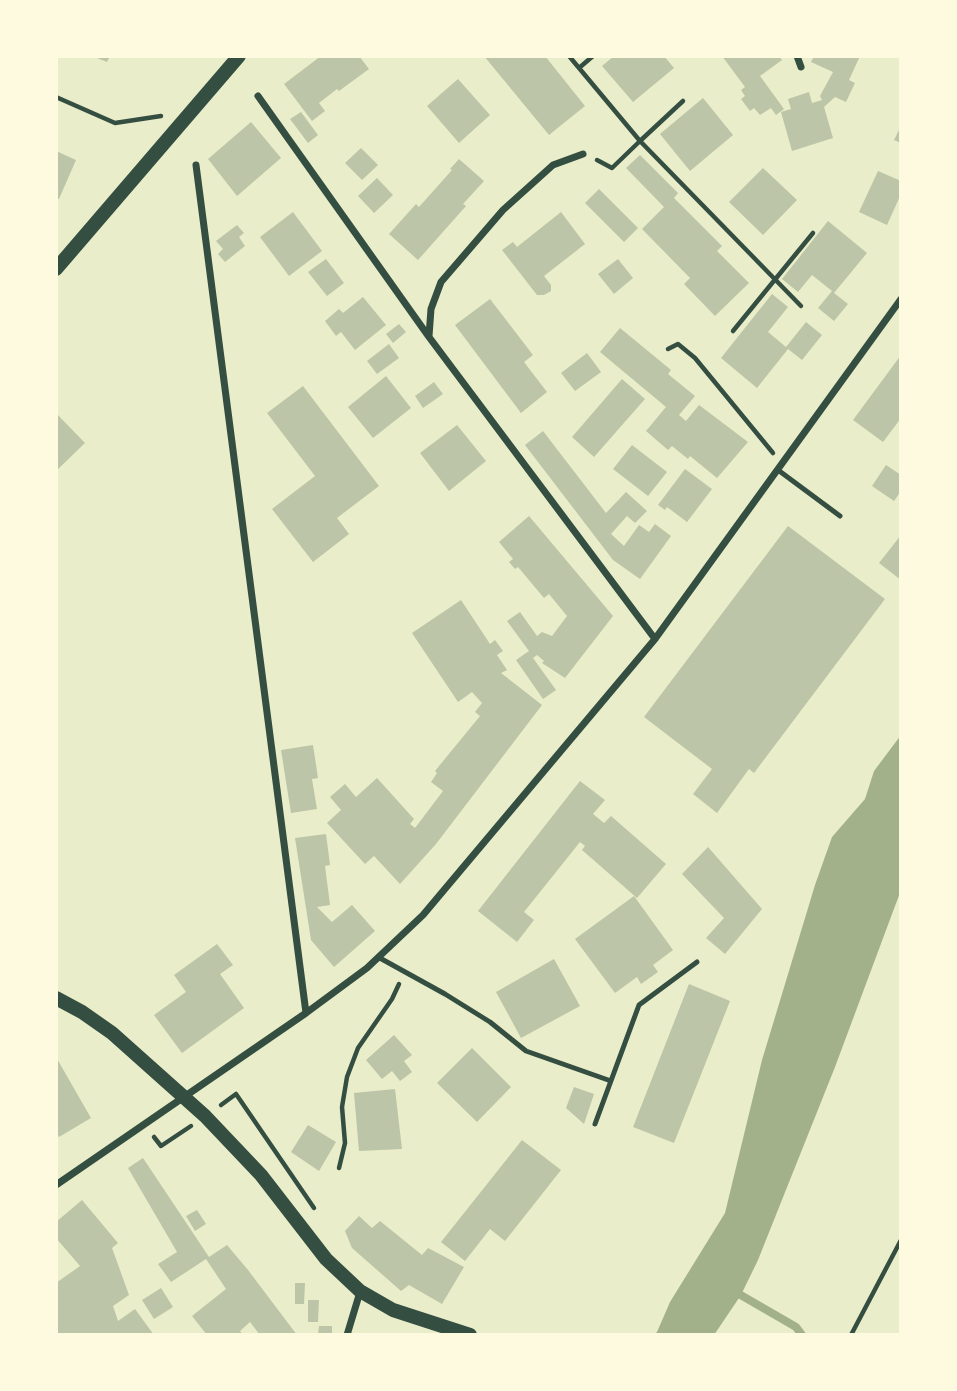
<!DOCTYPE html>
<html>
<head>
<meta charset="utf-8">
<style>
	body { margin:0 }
	#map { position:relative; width:957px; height:1391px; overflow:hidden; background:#e9edc9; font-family:"Varela Round",sans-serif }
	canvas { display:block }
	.frame { position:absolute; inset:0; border:58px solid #fefae0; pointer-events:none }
</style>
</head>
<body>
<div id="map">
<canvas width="957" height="1391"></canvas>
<div class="frame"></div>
</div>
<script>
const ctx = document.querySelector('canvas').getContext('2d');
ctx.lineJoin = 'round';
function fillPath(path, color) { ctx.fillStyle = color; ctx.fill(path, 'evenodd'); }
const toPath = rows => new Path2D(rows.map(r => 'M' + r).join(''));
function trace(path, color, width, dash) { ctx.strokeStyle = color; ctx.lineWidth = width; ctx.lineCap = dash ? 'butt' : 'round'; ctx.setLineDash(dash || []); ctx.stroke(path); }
const water = toPath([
	[901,735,901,890,835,1067,758,1260,741,1295,714,1335,653,1335,657,1332,670,1302,725,1213,762,1060,815,885,832,837,865,799,874,771]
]);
const stream = toPath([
	[732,1290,796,1327,802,1335]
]);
const building = toPath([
	[92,56,110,56,107,62],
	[321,56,359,56,369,69,339,91,337,89,319,103,325,111,312,121,284,84],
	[484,56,545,56,585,106,549,135],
	[614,56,664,56,674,68,633,102,602,66],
	[722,56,779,56,782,60,760,76,784,109,776,115,771,108,760,115,754,108,750,111,741,99,745,96,741,90,745,87],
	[814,56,860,56,849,80,855,83,846,102,835,97,824,107,833,138,792,151,781,112,791,109,788,99,809,92,812,103,822,100,820,96,833,72,811,62],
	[458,79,490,115,459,143,427,106],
	[703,98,733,135,690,171,660,134],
	[301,112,318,135,308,143,290,119],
	[251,122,281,158,237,196,208,159],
	[901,126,901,143,894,140],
	[361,148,378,165,362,180,345,163],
	[56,151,76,160,59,199,56,198],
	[640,155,678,193,674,198,722,246,717,251,749,283,715,316,684,284,690,278,642,229,664,207,626,168],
	[459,159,484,181,463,204,466,206,418,260,389,234,416,204,419,207,452,170,450,169],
	[763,168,797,200,763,235,729,202],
	[878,171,901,181,901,194,887,225,859,212],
	[377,178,393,195,374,213,358,196],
	[599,189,638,228,624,242,585,203],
	[293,212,322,251,289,276,260,237],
	[561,212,585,244,544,276,551,285,551,291,544,295,537,295,502,250,513,242,517,247],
	[828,221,867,253,834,293,848,304,834,321,818,308,832,291,812,275,798,292,782,279],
	[237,225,244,233,239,237,245,246,225,262,218,254,223,249,216,241],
	[326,259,344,283,327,296,308,272],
	[618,259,633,278,614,294,598,274],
	[772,294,788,307,768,332,786,347,806,322,822,335,802,360,788,349,757,388,721,358],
	[363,297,386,325,355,350,341,332,336,336,325,321,339,309,343,313],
	[490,299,533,355,524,362,547,392,521,413,455,325],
	[399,324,406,332,393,343,386,334],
	[620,328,671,370,668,374,695,396,679,415,686,421,699,405,748,442,717,478,690,456,688,459,672,446,668,450,646,431,666,407,600,352],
	[389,344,399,358,377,374,367,361],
	[587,353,601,372,575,391,561,373],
	[901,355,901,418,883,442,853,420],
	[386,376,411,408,373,438,348,407],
	[622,379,645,399,594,457,572,437],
	[434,382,443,394,423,408,415,396],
	[303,386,379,486,337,518,349,534,313,562,272,509,315,476,267,413],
	[56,413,85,443,56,471],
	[457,425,486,461,449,491,420,453],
	[543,431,606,513,626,492,647,511,635,523,627,516,611,534,624,546,639,525,649,532,655,524,671,536,640,579,613,560,525,445],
	[632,445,667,472,648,496,613,469],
	[886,465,901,475,901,491,894,501,872,486],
	[685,469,712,489,687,522,667,507,665,510,658,505],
	[529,516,613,616,565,678,542,663,544,661,537,655,533,658,556,690,543,699,516,660,529,651,507,621,520,612,537,636,542,632,552,636,567,616,549,594,544,598,518,567,515,569,509,562,513,559,499,542],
	[788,526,885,599,754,773,749,769,717,813,693,794,712,769,644,717],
	[901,535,901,580,879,563],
	[461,600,490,644,495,640,503,651,497,655,507,670,501,673,542,705,436,844,400,884,374,856,365,864,327,823,341,810,330,797,345,784,356,797,377,778,414,819,410,824,415,828,443,791,431,782,437,773,435,771,480,716,475,712,482,703,472,692,458,702,412,633],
	[313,745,318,778,312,779,317,809,291,813,281,750],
	[580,781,605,800,593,814,604,823,611,816,666,864,637,898,582,850,585,846,580,842,524,912,534,920,517,942,478,911],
	[326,834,330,865,325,866,330,905,317,907,332,922,352,905,375,931,334,967,311,940,295,838],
	[708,847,762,909,725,954,706,938,724,918,682,874],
	[634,896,673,950,653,965,658,972,641,984,637,977,615,993,575,939],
	[217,944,233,965,220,974,244,1008,182,1053,154,1015,186,992,174,975],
	[554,959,580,1006,521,1038,496,992],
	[689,984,730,1001,674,1143,633,1127],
	[394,1035,412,1055,404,1061,412,1072,400,1081,392,1071,382,1079,366,1060],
	[472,1048,511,1087,477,1122,437,1083],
	[56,1057,91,1118,59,1137,56,1132],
	[574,1087,594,1094,584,1124,566,1108],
	[395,1089,402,1149,359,1151,354,1093],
	[308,1125,336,1142,319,1171,291,1152],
	[522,1140,561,1170,505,1241,490,1229,465,1261,441,1242],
	[143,1158,209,1257,227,1245,248,1270,297,1335,260,1335,250,1322,240,1331,243,1335,207,1335,192,1316,226,1289,206,1259,171,1282,158,1264,177,1252,128,1168],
	[82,1200,118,1243,112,1248,129,1295,113,1306,118,1321,135,1309,154,1335,56,1335,56,1283,80,1266,56,1238,56,1222],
	[197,1210,206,1224,195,1231,186,1216],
	[359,1216,372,1228,380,1221,422,1255,428,1248,464,1267,442,1304,409,1285,401,1291,352,1248,345,1231],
	[295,1283,305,1283,304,1304,295,1304],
	[161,1288,173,1307,154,1319,142,1300],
	[308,1300,319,1300,318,1322,308,1322],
	[319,1326,332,1326,332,1335,318,1335]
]);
const path = toPath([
	[569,56,640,141,683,101],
	[579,68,593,56],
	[56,97,115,123,161,116],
	[597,160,612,168,640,141,801,306],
	[733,331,813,233],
	[668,349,678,344,695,358,773,453],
	[221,1105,236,1094,314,1208],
	[154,1137,161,1146,191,1126],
	[339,1168,345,1143,342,1107,347,1077,358,1048,392,999,399,984],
	[851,1335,901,1240]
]);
const service = toPath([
	[778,470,840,516],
	[378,957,445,994,490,1022,526,1051,611,1081],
	[595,1124,639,1005,697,962]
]);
const minor = toPath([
	[797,56,801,67],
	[258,96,429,337,655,639],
	[196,165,306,1013],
	[429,336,431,309,441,282,503,210,553,165,583,154],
	[56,1185,306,1013,367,968,423,915,655,639,901,299],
	[347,1335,360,1292]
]);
const secondary = toPath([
	[56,269,239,56],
	[56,998,82,1012,112,1033,205,1116,261,1175,326,1259,360,1291,393,1310,470,1335]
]);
fillPath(water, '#a3b18a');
trace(stream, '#a3b18a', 8);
fillPath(building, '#bcc5a7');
trace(path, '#344e41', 4.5);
trace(service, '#344e41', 5);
trace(minor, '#344e41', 7);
trace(secondary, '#344e41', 14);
</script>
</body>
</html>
